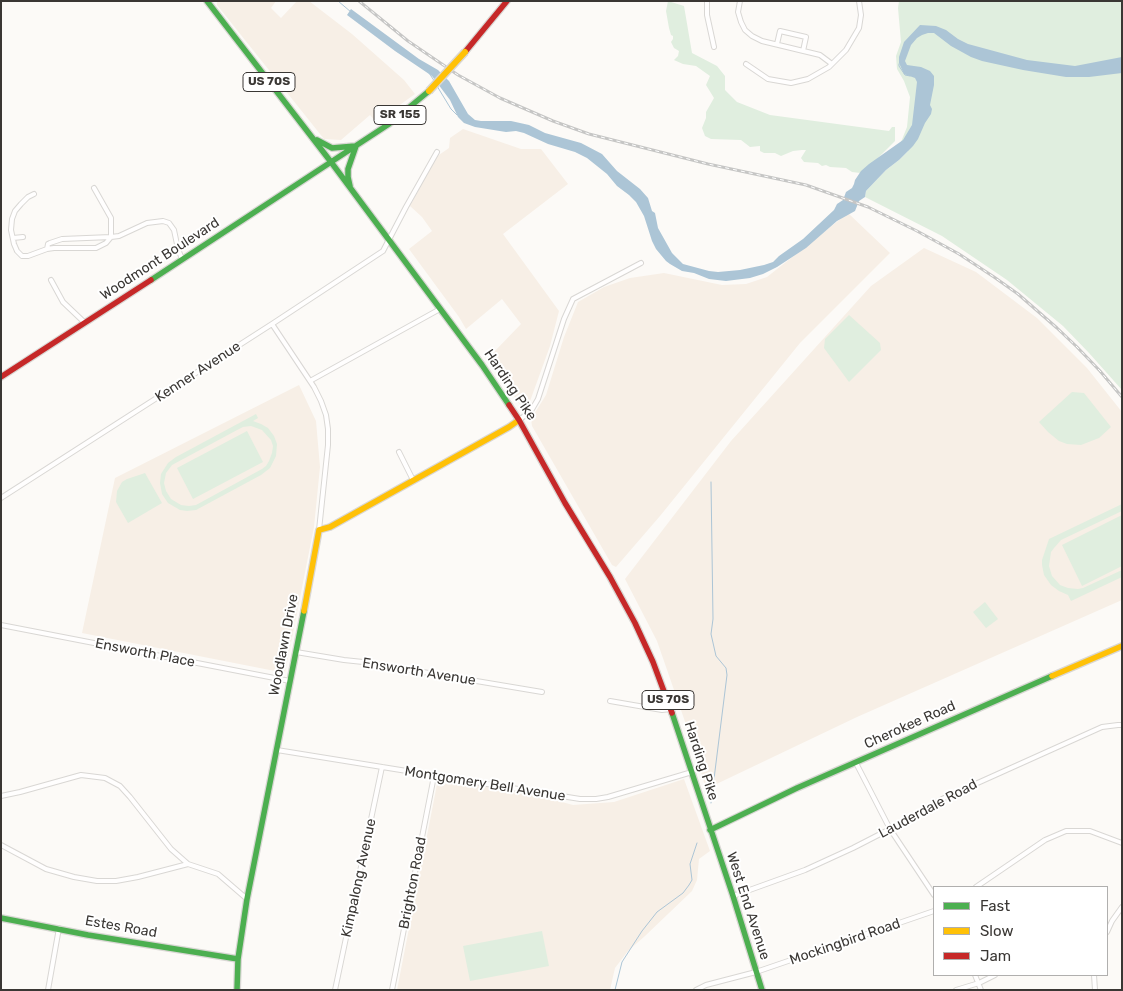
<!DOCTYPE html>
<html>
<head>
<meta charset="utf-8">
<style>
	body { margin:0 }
	#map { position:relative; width:1123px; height:991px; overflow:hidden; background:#fcfaf7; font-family:Rubik,sans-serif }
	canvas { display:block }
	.frame { position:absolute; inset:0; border:2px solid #3a3734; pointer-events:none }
	.legend { position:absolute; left:933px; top:886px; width:175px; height:90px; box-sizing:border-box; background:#fff; border:1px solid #b0afae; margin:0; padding:6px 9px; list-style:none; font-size:15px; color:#3a3734 }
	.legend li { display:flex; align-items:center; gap:10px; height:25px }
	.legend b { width:25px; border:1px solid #b0afae }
</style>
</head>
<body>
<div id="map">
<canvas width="1123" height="991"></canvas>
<div class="frame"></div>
<ul class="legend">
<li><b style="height:6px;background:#4caf50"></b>Fast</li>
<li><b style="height:6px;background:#ffc107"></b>Slow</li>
<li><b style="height:6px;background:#c62828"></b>Jam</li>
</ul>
</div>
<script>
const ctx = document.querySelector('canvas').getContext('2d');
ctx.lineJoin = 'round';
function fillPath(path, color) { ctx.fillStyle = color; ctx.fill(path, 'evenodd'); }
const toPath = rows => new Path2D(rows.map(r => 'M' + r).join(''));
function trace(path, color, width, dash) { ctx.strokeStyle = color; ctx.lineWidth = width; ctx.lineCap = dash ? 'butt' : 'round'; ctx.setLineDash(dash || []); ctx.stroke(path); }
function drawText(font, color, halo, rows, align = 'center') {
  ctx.font = font + ' Rubik,sans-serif'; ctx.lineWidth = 4; ctx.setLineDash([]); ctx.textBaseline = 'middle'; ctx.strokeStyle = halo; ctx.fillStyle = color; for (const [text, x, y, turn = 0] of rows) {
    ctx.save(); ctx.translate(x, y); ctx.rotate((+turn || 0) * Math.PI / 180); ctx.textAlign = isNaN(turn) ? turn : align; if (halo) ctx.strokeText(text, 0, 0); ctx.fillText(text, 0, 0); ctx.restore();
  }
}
const built = toPath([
	[217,1,276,1,271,8,281,18,297,1,309,1,352,34,404,80,415,94,376,122,370,115,341,140,324,139,217,5],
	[463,129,521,149,541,149,568,184,503,234,559,311,550,346,529,404,523,403,521,406,491,363,492,354,521,324,502,299,466,329,459,317,409,249,432,231,422,217,410,206,436,157,449,148,450,138],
	[848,213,890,253,800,343,660,516,616,567,612,565,532,426,531,419,546,395,564,337,578,302,604,287,630,278,664,273,722,285,746,284,767,277],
	[924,248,976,272,1037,318,1087,368,1122,412,1122,600,857,717,706,789,690,736,657,641,625,579,731,441,871,286],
	[299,385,316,421,320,467,314,527,285,673,82,633,115,478],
	[438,779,532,794,573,805,614,802,684,779,710,851,699,859,697,880,692,891,645,936,628,951,615,968,610,990,397,990]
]);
const green = toPath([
	[668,1,684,6,692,53,717,66,725,76,725,90,737,102,770,115,889,131,892,127,895,127,895,141,868,168,860,173,852,172,846,168,830,167,826,165,822,166,818,163,804,162,801,158,806,150,802,150,793,151,781,156,775,153,764,153,760,151,760,146,750,147,741,140,711,139,705,136,702,128,706,118,706,112,714,98,706,85,710,76,696,66,683,64,674,60,678,56,679,51,674,48,671,42,673,39,673,36,671,35,669,28,666,11],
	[899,1,1122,1,1122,390,1089,353,1063,326,1007,280,942,236,865,197,866,191,886,170,899,160,908,151,901,142,907,127,910,97,904,81,897,69,896,56,901,42,898,8],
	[849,315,880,343,881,350,849,382,824,348,825,339],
	[1072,392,1084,393,1111,427,1099,438,1081,445,1067,444,1059,441,1048,432,1039,422],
	[256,414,258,418,253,421,261,424,268,428,274,436,277,444,276,456,270,468,261,475,196,510,187,511,180,510,168,503,162,494,160,483,161,474,168,463,176,457],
	[251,426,262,430,271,440,273,446,272,453,269,461,266,466,262,469,196,505,189,506,181,505,171,499,166,491,164,483,166,473,172,465,239,429,243,427],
	[247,431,263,462,193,499,177,468],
	[145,473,162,503,128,523,116,502,117,491,122,482,127,479],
	[1122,504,1122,511,1061,540,1054,548,1051,552,1049,566,1052,576,1060,585,1068,588,1078,589,1083,588,1122,570,1122,577,1071,601,1068,595,1059,591,1051,585,1044,575,1042,565,1042,560,1049,539],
	[1122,515,1122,566,1082,586,1062,545],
	[985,602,998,619,986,628,973,612],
	[542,931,549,966,470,981,463,946]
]);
const water = toPath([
	[351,9,419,59,438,70,449,81,468,114,475,120,481,121,511,121,529,125,545,133,581,143,602,154,617,171,640,189,648,198,652,211,655,213,658,228,672,253,683,264,709,271,718,272,740,270,764,265,773,262,779,256,803,239,834,210,837,204,843,200,846,192,852,188,854,184,855,180,861,171,869,164,903,140,912,125,917,82,915,78,904,74,899,63,899,57,904,42,920,25,936,26,946,30,958,39,968,44,1027,60,1075,66,1122,57,1122,73,1089,77,1066,77,1023,70,982,61,971,57,951,46,934,33,928,33,922,35,917,38,911,45,905,61,907,65,921,67,930,71,934,76,934,85,930,105,932,109,931,114,925,123,918,139,913,146,899,160,886,170,866,191,865,197,859,201,855,211,837,221,806,248,777,267,763,274,750,278,726,281,709,279,694,273,682,271,670,264,666,261,656,249,652,241,644,216,636,202,629,195,617,186,607,174,587,158,575,152,548,144,524,133,516,131,506,132,475,127,464,123,458,117,450,100,432,76,395,51,347,15]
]);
const stream = toPath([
	[338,1,351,12],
	[899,64,899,66,905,75,910,76],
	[429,73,435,82],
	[437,86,451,109,457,115],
	[711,803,727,675,726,668,716,656,711,634,713,619,711,482],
	[615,990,622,962,642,931,657,912,683,893,689,885,692,880,690,864,697,843]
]);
const street = toPath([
	[707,1,707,15,714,47],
	[740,1,738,12,741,22,745,30,752,36,762,41,820,55,832,64],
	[777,44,780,31,806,37,803,51],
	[746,64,768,79,791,83,808,79,829,67,846,50,859,28,861,15,859,1],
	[94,188,111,218,111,237,119,236,147,223,163,221,169,223,174,230,178,249,182,259],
	[34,194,28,197,21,204,15,211,12,219,11,230,14,244,17,251,22,256,28,256,47,249,54,248,96,248,106,243,111,237],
	[13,238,23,237],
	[47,249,48,244,50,243,62,239,111,237],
	[51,280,63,302,84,322],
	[272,324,314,387,321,401,326,415,328,429,328,445,319,530],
	[310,381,440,309],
	[519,420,531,411,538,399,564,319,573,299,641,263],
	[399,452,413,480],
	[1,498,272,324,383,251,406,207,437,152],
	[1,625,290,681],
	[296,652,344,660,363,662,542,692],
	[610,701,662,710,671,709],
	[277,750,580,799,596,799,608,797,692,772],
	[856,763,890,829,934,895],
	[1,796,20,792,81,775,105,778,120,786,130,797,171,849,188,864,218,874,247,899],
	[1,845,46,869,74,877,97,881,116,881,138,877,188,864],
	[976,887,1045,840,1066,831,1090,831,1122,843],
	[733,896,805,870,853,848,890,829,942,799,1102,727,1118,725,1122,725],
	[1107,932,1112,921,1122,907],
	[975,975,981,990],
	[1094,975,1095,990],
	[48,990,59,928],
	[335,990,382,767],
	[392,990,434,776],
	[696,990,706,985,756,972,934,911],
	[956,990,979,983,995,975]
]);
const fast = toPath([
	[207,1,331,162,482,365,509,405],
	[317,140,332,148,355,146],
	[350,186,348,177,348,169,356,146],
	[151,280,389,124,429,91],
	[672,713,733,896,762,990],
	[710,830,797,788,1052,676],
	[1,918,88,935,238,959],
	[237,990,238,959,247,899,304,611]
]);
const slow = toPath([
	[304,611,319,530,330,527,509,427,519,420],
	[1052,676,1122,646]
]);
const jam = toPath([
	[465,52,507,1],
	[1,377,151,280],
	[509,405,519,420,565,503,610,577,635,623,653,662,672,713]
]);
const rail = toPath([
	[359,1,408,41,458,75,500,98,553,121,589,134,708,164,806,185,868,207,917,231,959,254,994,277,1018,294,1057,328,1077,347,1100,371,1122,397]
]);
const slowBridge = toPath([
	[429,91,465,52]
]);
const shields = [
	[269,82,52],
	[400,115,52],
	[668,700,52]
];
const shieldNames = [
	["US 70S",269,82],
	["SR 155",400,115],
	["US 70S",668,700]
];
const streetNames = [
	["Woodmont Boulevard",160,259,-33],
	["Kenner Avenue",198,372,-33],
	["Harding Pike",510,385,56],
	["Woodlawn Drive",284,645,-79],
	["Ensworth Place",145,653,11],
	["Ensworth Avenue",419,672,9],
	["Cherokee Road",910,725,-24],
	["Harding Pike",701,761,72],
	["Montgomery Bell Avenue",485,784,9],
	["Lauderdale Road",928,809,-28],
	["Kimpalong Avenue",359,878,-78],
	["Brighton Road",413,883,-79],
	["West End Avenue",748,906,72],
	["Estes Road",121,927,10],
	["Mockingbird Road",845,942,-19]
];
fillPath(built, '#f7efe6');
fillPath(green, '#e0eedf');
fillPath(water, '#acc5d6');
trace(stream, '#acc5d6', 1);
trace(street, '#d9d7d4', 6);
trace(fast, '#d9d7d4', 8);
trace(slow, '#d9d7d4', 8);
trace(jam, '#d9d7d4', 8);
trace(street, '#fffefe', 4);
trace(fast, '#4caf50', 5.5);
trace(slow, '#ffc107', 5.5);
trace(jam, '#c62828', 5.5);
trace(rail, '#c6c6c5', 3);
trace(rail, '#fff', 1, [4]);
trace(slowBridge, '#d9d7d4', 9, []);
trace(slowBridge, '#ffc107', 6);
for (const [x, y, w] of shields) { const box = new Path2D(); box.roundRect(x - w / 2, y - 9.5, w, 19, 4); ctx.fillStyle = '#fff'; ctx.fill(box); trace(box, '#3a3734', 1); }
drawText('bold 12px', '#3a3734', null, shieldNames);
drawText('14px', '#3a3734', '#fff', streetNames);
</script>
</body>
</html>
